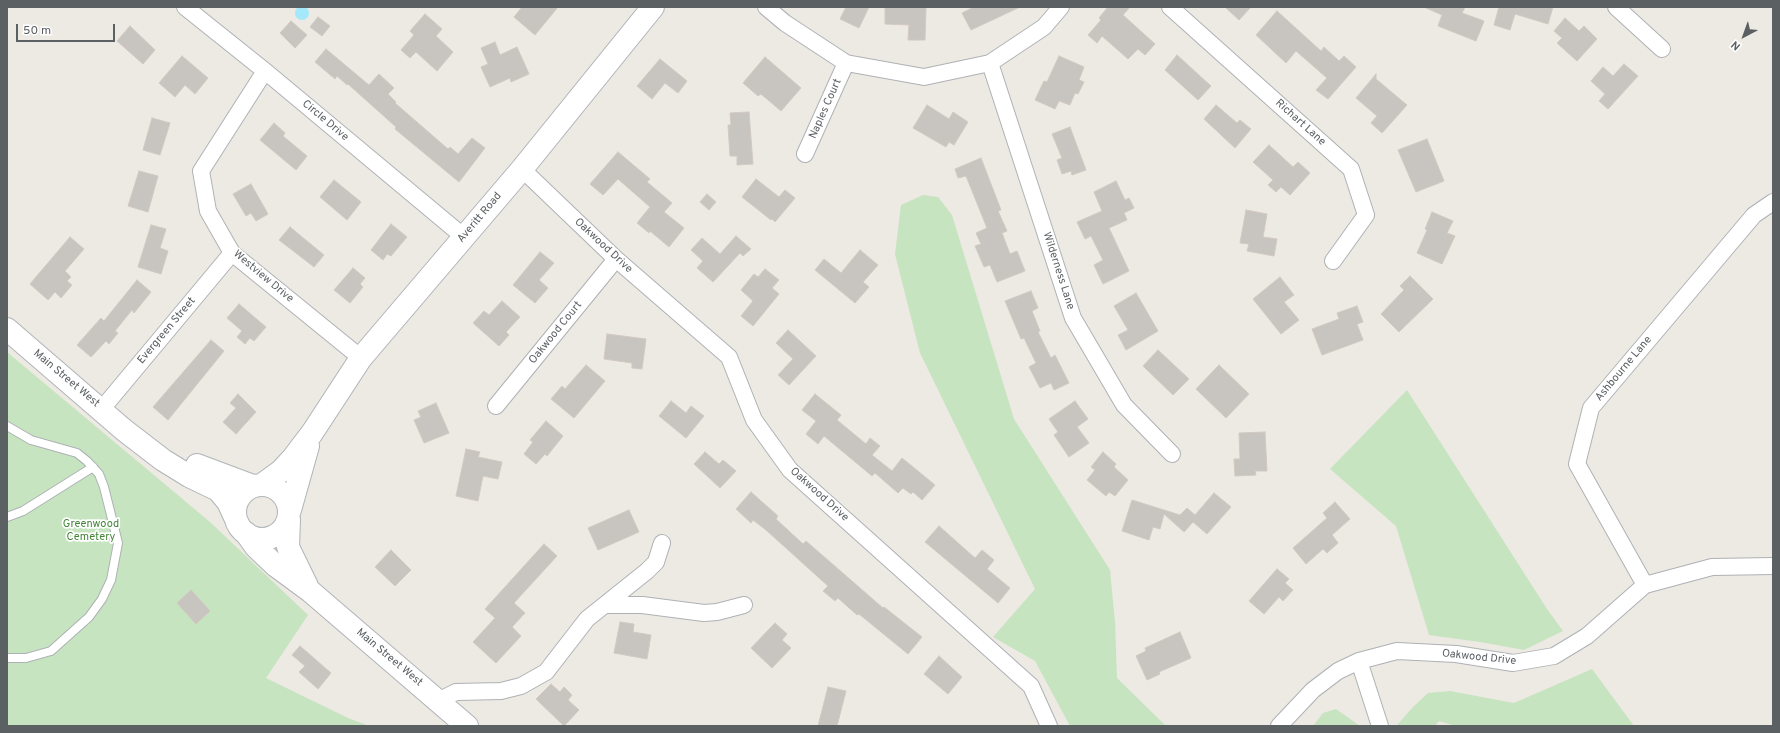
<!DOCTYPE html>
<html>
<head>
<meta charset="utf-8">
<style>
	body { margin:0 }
	#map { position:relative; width:1780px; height:733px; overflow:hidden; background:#ede9e3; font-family:Overpass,sans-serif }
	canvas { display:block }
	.frame { position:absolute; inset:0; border:8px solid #5b6063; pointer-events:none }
	.north { position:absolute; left:1724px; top:16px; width:40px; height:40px; -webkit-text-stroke:3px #fff; paint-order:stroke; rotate:221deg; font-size:11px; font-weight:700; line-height:16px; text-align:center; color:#5b6063 }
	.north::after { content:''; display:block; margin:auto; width:14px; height:18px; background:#5b6063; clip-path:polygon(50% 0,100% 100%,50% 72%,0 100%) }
	.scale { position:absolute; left:16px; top:24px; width:99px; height:18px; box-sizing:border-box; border:2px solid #5b6063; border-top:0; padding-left:5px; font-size:12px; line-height:14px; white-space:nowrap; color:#5b6063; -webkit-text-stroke:3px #fff; paint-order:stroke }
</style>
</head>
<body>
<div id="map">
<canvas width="1780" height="733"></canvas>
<div class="frame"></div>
<div class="north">N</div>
<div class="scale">50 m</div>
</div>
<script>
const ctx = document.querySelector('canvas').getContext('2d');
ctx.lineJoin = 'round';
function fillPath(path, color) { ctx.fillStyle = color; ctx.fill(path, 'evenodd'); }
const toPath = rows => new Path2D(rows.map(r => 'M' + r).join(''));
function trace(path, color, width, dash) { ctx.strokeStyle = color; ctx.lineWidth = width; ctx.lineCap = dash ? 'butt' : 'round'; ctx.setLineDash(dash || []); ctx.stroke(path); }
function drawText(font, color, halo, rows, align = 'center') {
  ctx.font = font + ' Overpass,sans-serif'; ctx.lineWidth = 3.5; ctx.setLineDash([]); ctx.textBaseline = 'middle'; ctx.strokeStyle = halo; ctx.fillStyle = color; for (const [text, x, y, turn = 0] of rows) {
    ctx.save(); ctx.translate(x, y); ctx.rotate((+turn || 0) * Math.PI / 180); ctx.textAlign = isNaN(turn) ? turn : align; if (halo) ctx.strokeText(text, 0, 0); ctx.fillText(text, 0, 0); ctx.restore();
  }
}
const green = toPath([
	[923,195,938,197,952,215,1014,419,1110,570,1115,622,1117,678,1166,726,1070,726,1035,661,993,637,1035,589,920,353,895,254,901,205],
	[7,352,210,522,308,615,266,678,348,718,369,726,7,726],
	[1407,390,1547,609,1563,631,1524,650,1480,642,1429,635,1396,526,1330,469],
	[1592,669,1634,726,1455,726,1439,721,1435,726,1399,726,1398,724,1413,707,1428,693,1450,691,1514,703],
	[1336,709,1360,726,1313,726,1323,713]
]);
const water = toPath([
	'295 13a7 7 0 1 1 14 0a7 7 0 1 1-14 0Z'
]);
const building = toPath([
	[522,7,558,7,535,35,514,17,522,7],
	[846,7,869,7,859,28,840,19,846,7],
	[885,7,926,7,925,40,908,40,909,25,885,24,885,7],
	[974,7,1020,7,971,30,962,13,974,7],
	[1108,7,1130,7,1123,15,1155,44,1145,55,1138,49,1128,59,1102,36,1097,43,1088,35,1101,20,1099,18,1108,7],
	[1225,7,1251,7,1239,20,1225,7],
	[1424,7,1465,7,1462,13,1484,21,1476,41,1438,26,1442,15,1424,7],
	[1499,7,1553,7,1548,24,1515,14,1510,30,1494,25,1499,7],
	[1277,11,1321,51,1324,47,1339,61,1344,56,1356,67,1328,99,1316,90,1327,78,1296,51,1286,63,1256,35,1277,11],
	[425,14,442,29,436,36,453,52,437,71,416,52,410,58,401,50,414,35,410,31,425,14],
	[318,17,330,26,322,36,310,27,318,17],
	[1565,18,1579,31,1584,26,1597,39,1577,61,1557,43,1562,38,1554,31,1565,18],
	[291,21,307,35,295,48,280,33,291,21],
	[130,26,155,50,143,64,117,41,130,26],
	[495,42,500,55,517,47,529,74,511,82,510,78,490,87,481,67,488,64,481,48,495,42],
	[326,49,369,85,379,74,394,88,388,94,396,102,395,103,448,149,450,147,458,154,472,138,485,148,459,182,395,129,396,127,348,84,347,85,337,76,335,79,315,62,326,49],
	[1177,55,1211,86,1198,100,1165,70,1177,55],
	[182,56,208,78,195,94,185,85,175,97,159,83,182,56],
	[1059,56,1084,67,1079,80,1084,82,1078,94,1075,93,1070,105,1059,101,1055,109,1035,100,1044,81,1047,82,1059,56],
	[765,57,801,88,781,111,761,94,758,96,743,83,765,57],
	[660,59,687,81,678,93,665,83,652,99,637,86,660,59],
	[1624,64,1638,76,1608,109,1599,101,1605,94,1591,81,1603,67,1613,76,1624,64],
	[1376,74,1376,79,1407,105,1382,133,1371,123,1377,116,1356,98,1376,74],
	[927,105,949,119,953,112,968,122,954,145,949,142,946,147,913,128,927,105],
	[1216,105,1237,123,1240,120,1251,129,1235,148,1204,119,1216,105],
	[749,112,753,164,737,165,737,156,730,156,728,125,731,125,730,113,749,112],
	[152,118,170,123,160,155,143,150,152,118],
	[274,123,285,133,283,136,307,156,296,170,260,140,274,123],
	[1070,127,1086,170,1072,175,1071,171,1062,174,1057,160,1062,158,1052,134,1070,127],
	[1427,139,1444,181,1416,192,1398,150,1427,139],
	[1269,145,1293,167,1298,162,1310,173,1290,195,1281,187,1276,192,1268,185,1273,180,1253,162,1269,145],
	[618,152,650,179,647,182,672,203,664,212,684,228,669,247,650,231,649,233,637,223,650,207,618,179,603,195,590,184,618,152],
	[981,158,1001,210,998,211,1007,231,1002,233,1010,254,1017,251,1025,271,997,282,990,265,984,267,975,246,981,244,976,233,987,228,966,176,958,178,955,169,981,158],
	[139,171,158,176,148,212,128,206,139,171],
	[756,179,779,197,785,190,795,198,775,222,772,219,771,220,742,197,756,179],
	[334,180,361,202,347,220,320,197,334,180],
	[1116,181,1125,200,1129,198,1134,208,1124,213,1127,220,1109,228,1129,271,1103,284,1094,265,1103,260,1091,236,1085,239,1077,222,1102,211,1094,192,1116,181],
	[251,184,268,214,256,221,251,213,246,216,233,194,251,184],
	[707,194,716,202,709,210,700,202,707,194],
	[1246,210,1267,214,1263,237,1277,239,1274,256,1247,251,1249,244,1240,243,1246,210],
	[1432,212,1453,221,1447,233,1455,236,1442,264,1417,253,1427,230,1425,229,1432,212],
	[391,224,407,237,391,256,387,254,383,260,371,250,391,224],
	[151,225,166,229,160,248,168,251,161,274,138,267,151,225],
	[290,227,324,255,314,267,279,240,290,227],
	[736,236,751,249,743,256,740,253,713,282,697,268,703,261,691,250,702,238,720,254,736,236],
	[70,237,84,249,65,271,71,277,67,281,72,285,61,298,55,292,48,300,30,284,70,237],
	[860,250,878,265,863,282,869,287,855,303,815,270,824,259,841,273,860,250],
	[540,252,554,263,539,280,548,288,535,303,513,285,540,252],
	[353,268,365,278,360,284,363,287,350,303,334,290,353,268],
	[765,269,779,280,772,288,779,294,753,326,741,316,753,301,741,290,754,274,758,277,765,269],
	[1410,276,1433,299,1399,332,1381,314,1404,290,1400,286,1410,276],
	[1280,277,1294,295,1284,302,1299,320,1281,334,1253,299,1280,277],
	[137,280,151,292,134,313,132,310,115,331,118,333,109,344,106,341,91,357,77,345,101,318,104,321,137,280],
	[1031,291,1038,308,1032,311,1040,331,1038,332,1051,358,1055,355,1069,383,1054,390,1051,383,1040,388,1029,367,1036,363,1024,338,1021,339,1005,301,1031,291],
	[1136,293,1158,331,1126,350,1118,335,1128,330,1114,306,1136,293],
	[502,301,520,317,506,332,509,335,499,346,473,323,484,311,489,315,502,301],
	[239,304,266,327,254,341,250,338,245,344,237,337,242,331,227,318,239,304],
	[1357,306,1363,322,1357,324,1363,340,1322,355,1312,329,1339,319,1337,313,1357,306],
	[788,330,816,356,789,385,778,375,793,359,776,343,788,330],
	[607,334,646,339,642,369,632,368,632,363,604,359,607,334],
	[211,340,224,351,168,420,153,407,211,340],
	[1158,350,1189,379,1173,395,1143,366,1158,350],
	[586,365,605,381,574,418,551,399,562,386,565,389,586,365],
	[1219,365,1249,394,1226,418,1196,389,1219,365],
	[238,394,256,412,236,434,223,422,236,408,230,403,238,394],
	[815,394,841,415,837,420,866,444,870,438,880,446,872,455,892,471,902,458,935,485,922,500,913,492,911,494,903,488,898,493,875,473,872,476,824,436,818,444,806,434,816,421,802,410,815,394],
	[671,401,686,413,691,406,704,416,686,438,659,416,671,401],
	[1075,401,1088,419,1077,427,1089,443,1069,457,1054,435,1058,432,1049,419,1075,401],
	[436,403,449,433,424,443,414,420,421,417,418,411,436,403],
	[546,421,563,436,547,456,545,454,536,464,524,454,533,442,530,440,546,421],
	[1265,432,1267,471,1255,471,1256,475,1235,476,1234,459,1240,459,1239,433,1265,432],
	[466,449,480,452,478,457,502,462,498,479,483,476,478,501,456,496,466,449],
	[705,452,719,464,723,460,736,471,720,488,694,464,705,452],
	[1103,452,1116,464,1114,467,1128,480,1115,496,1109,492,1106,496,1087,480,1095,470,1091,467,1103,452],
	[751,492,778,516,776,519,803,544,806,541,883,608,884,607,922,637,908,654,859,614,857,615,838,598,835,601,823,591,828,586,766,530,753,520,751,523,736,509,751,492],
	[1214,493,1231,507,1207,534,1193,522,1184,532,1164,514,1160,529,1153,527,1149,540,1122,531,1132,500,1180,515,1187,508,1195,515,1214,493],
	[1335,502,1350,519,1332,535,1338,543,1327,553,1323,549,1306,564,1293,548,1327,518,1323,513,1335,502],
	[629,510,639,532,598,550,588,528,629,510],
	[939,526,975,558,982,550,994,560,987,569,1010,588,998,603,925,542,939,526],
	[544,544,557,556,514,603,525,613,512,627,521,636,496,663,473,642,495,618,485,609,544,544],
	[391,550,411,570,395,586,375,567,391,550],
	[1277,569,1289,579,1285,583,1293,590,1283,601,1279,597,1264,614,1249,601,1277,569],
	[191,590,210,611,196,624,177,603,191,590],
	[620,622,634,624,633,632,651,635,647,659,614,653,620,622],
	[775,623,787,634,782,640,791,648,772,668,751,648,775,623],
	[1180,632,1191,658,1159,672,1160,674,1147,680,1136,656,1146,651,1145,648,1180,632],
	[300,646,331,673,318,689,299,672,305,666,292,655,300,646],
	[939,656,962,677,948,694,924,674,939,656],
	[551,684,560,692,564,687,572,695,568,700,579,710,564,726,536,699,551,684],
	[828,687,846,691,837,726,818,726,828,687]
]);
const lane = toPath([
	[7,426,31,440,77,453,87,461,99,474,104,487,118,543,111,580,102,599,89,617,51,651,26,658,7,658],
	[7,517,23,511,93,467]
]);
const street = toPath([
	[185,7,265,71,464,237],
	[766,7,785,23,846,63,924,77,990,63,1044,27,1061,7],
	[1170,7,1351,169,1366,215,1333,261],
	[1616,7,1662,49],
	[990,63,1073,318,1124,405,1172,454],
	[265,71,201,171,208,211,232,253,361,358],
	[805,154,846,63],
	[522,169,616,259,729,357,754,420,790,470,1031,686,1049,726],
	[496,406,616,259],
	[101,410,232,253],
	[1645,585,1577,464,1591,408,1754,215,1773,202],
	[605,605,642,605,704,613,717,612,744,605],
	[1359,661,1380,726],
	[438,701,456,692,501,691,521,686,546,672,587,619,647,571,656,562,662,543],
	[1279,726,1313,690,1338,671,1359,661,1397,651,1456,654,1513,663,1554,656,1587,636,1645,585,1712,567,1773,566]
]);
const secondary = toPath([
	[7,329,124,430,163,460,189,476,218,490,228,502,239,526],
	[197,465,253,486],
	[263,484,281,471,293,458,312,433,361,358,522,169,653,7],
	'235 512a27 27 0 1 1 54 0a27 27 0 1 1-54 0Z',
	[290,510,308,446],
	[289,519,288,547,307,586],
	[246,533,256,547,276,566,310,591,467,726]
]);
const streetNames = [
	["Naples Court",826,109,-66],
	["Circle Drive",325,121,40],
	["Richart Lane",1300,123,42],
	["Averitt Road",480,218,-50],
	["Oakwood Drive",603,246,43],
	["Wilderness Lane",1058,271,72],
	["Westview Drive",263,277,40],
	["Evergreen Street",167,331,-50],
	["Oakwood Court",556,333,-51],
	["Ashbourne Lane",1624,369,-50],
	["Main Street West",66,379,40],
	["Oakwood Drive",819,495,42],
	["Main Street West",389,658,40],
	["Oakwood Drive",1479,658,6]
];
const parkNames = [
	["Greenwood",91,525],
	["Cemetery",91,538]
];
fillPath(green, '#c7e4c0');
fillPath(water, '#a4e8fc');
fillPath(building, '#c8c4c0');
trace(building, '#d2c9c1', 1);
trace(lane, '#aeb2b5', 10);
trace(street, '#aeb2b5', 18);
trace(secondary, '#afb4b8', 24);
trace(lane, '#fff', 8);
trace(street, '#fff', 16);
trace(secondary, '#fff', 22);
drawText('11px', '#5b6063', '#fff', streetNames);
drawText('11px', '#448538', '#fff', parkNames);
</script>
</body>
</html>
